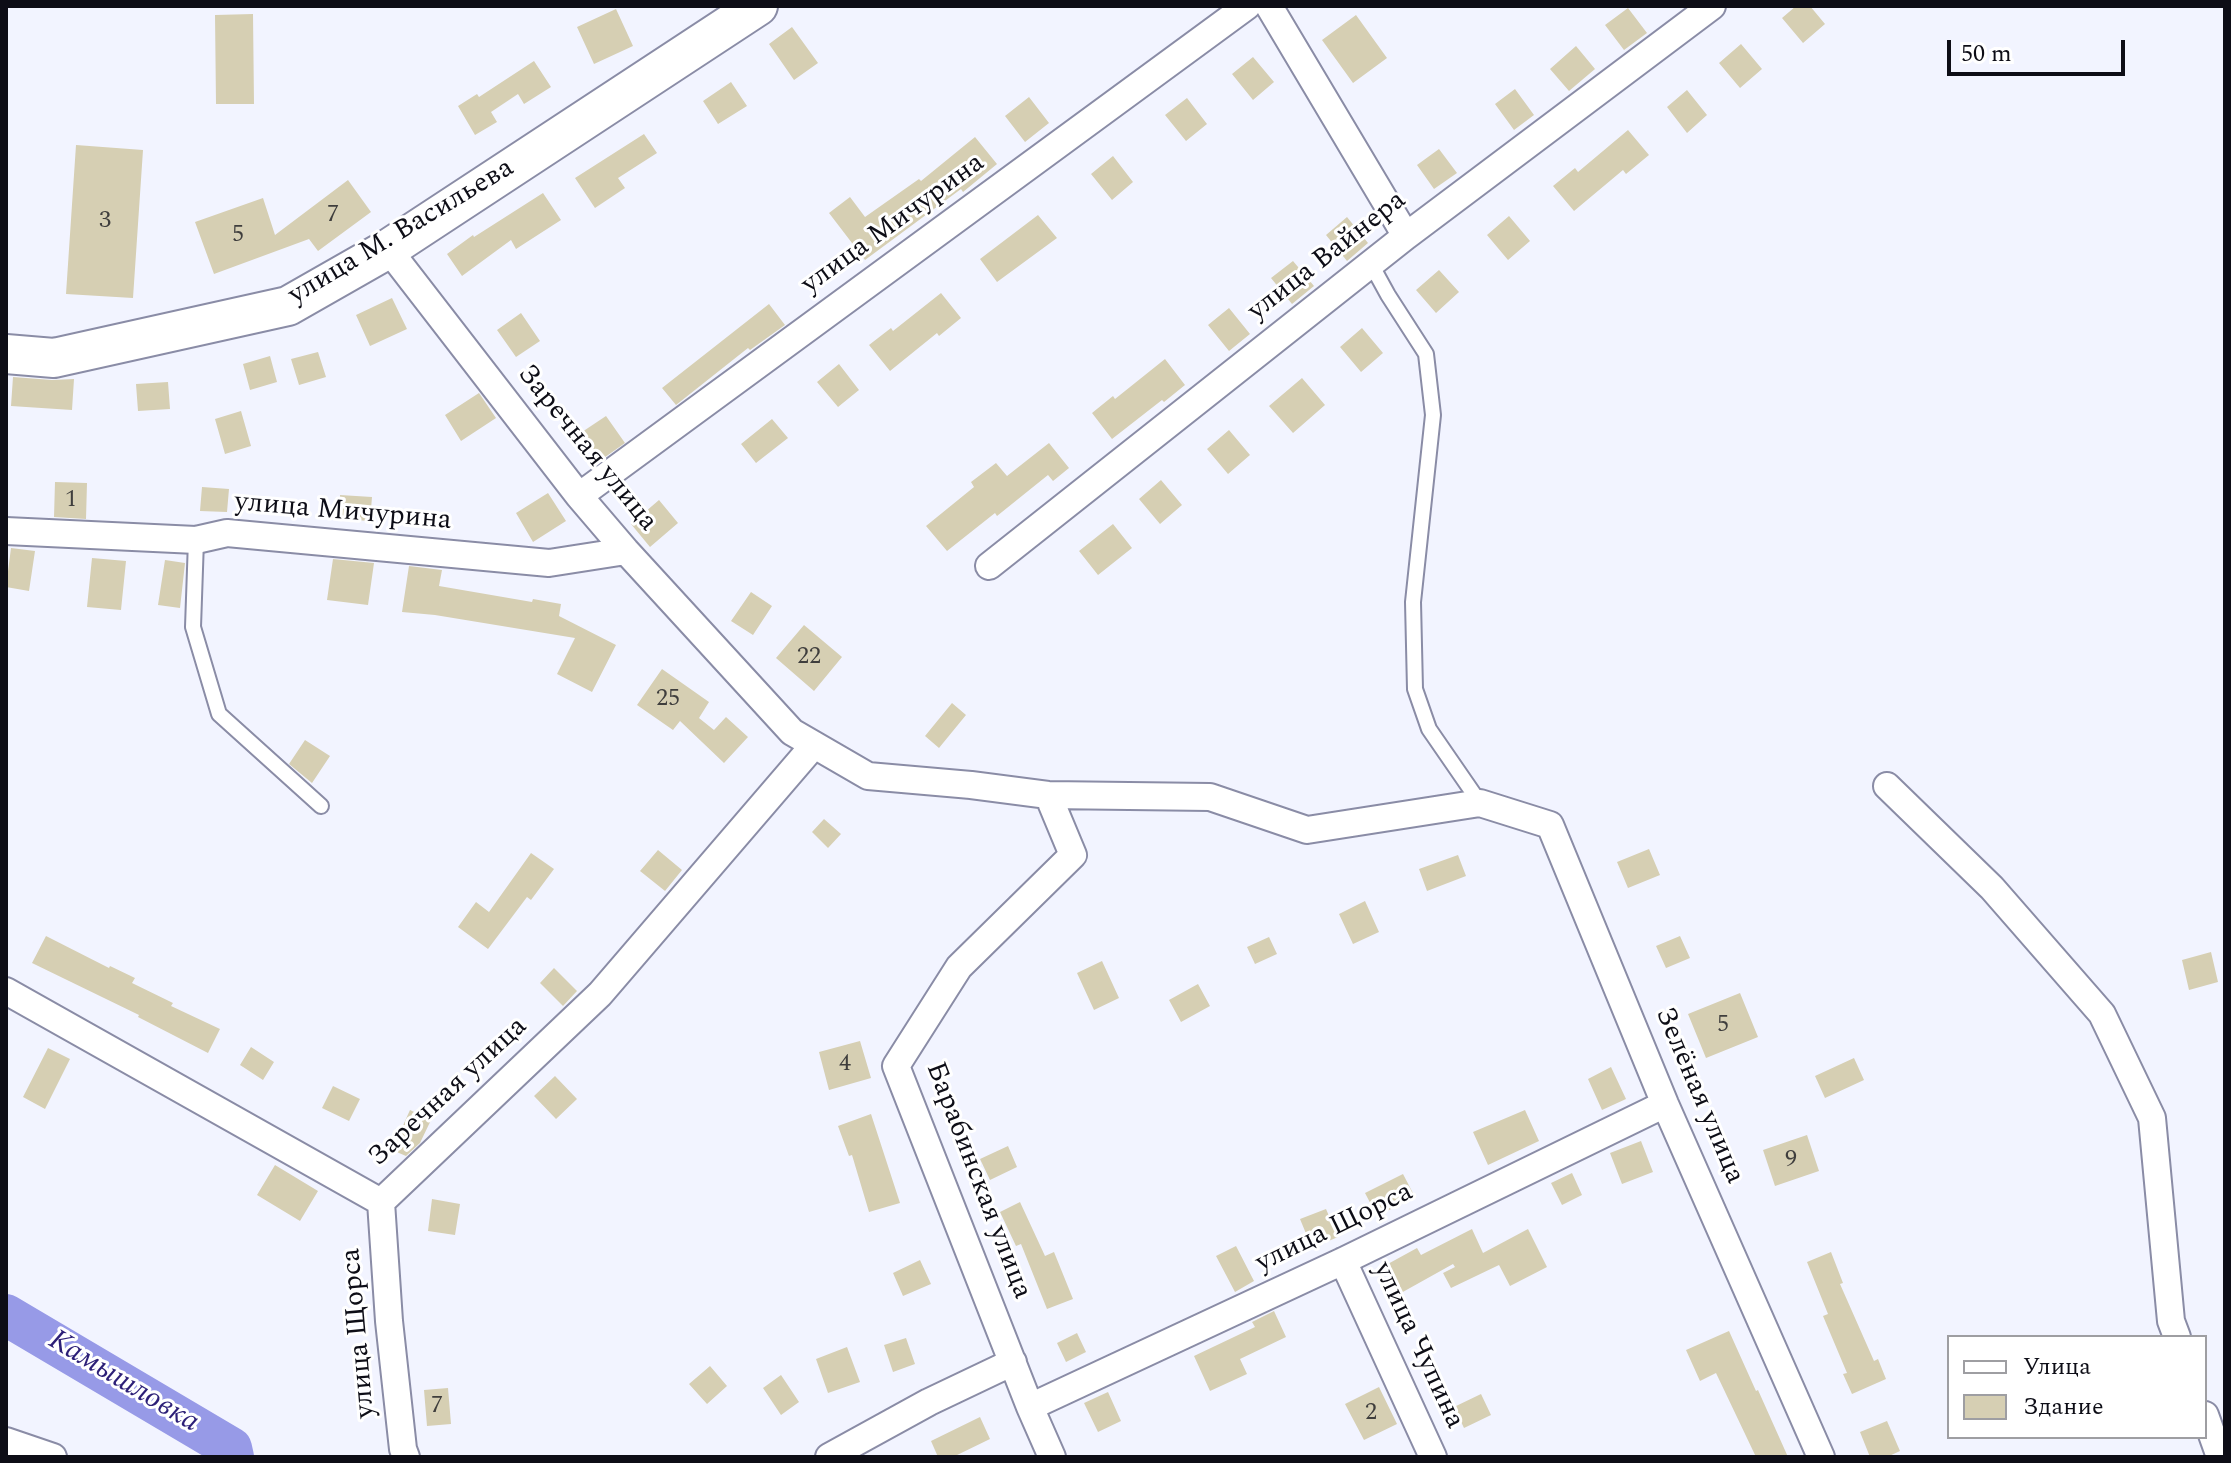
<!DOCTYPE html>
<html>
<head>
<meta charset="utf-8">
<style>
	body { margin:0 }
	#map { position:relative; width:2231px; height:1463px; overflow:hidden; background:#f2f4ff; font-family:Spectral,serif }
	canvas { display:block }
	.frame { position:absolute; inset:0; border:8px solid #0d0d16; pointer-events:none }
	.legend { position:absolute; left:1947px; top:1335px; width:260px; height:104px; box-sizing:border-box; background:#fff; border:2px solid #9e9ea2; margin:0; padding:10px 14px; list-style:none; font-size:24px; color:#0d0d16 }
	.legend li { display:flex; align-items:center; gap:16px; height:40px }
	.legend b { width:40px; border:2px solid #9e9ea2 }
	.scale { position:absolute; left:1947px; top:40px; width:178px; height:36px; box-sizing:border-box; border:4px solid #0d0d16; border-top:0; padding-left:10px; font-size:24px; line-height:28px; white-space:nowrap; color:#0d0d16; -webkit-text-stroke:6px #fff; paint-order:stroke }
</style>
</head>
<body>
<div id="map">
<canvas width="2231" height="1463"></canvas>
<div class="frame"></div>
<ul class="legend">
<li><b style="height:10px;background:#fff"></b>Улица</li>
<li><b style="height:22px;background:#d6cfb3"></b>Здание</li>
</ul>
<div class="scale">50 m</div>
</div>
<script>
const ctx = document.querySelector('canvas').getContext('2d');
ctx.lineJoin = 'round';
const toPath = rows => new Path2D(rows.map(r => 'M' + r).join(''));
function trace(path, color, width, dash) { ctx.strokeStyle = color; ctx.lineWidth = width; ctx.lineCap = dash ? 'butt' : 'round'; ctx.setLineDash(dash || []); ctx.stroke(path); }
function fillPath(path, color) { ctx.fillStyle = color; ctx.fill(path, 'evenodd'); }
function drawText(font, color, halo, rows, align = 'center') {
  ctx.font = font + ' Spectral,serif'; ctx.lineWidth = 6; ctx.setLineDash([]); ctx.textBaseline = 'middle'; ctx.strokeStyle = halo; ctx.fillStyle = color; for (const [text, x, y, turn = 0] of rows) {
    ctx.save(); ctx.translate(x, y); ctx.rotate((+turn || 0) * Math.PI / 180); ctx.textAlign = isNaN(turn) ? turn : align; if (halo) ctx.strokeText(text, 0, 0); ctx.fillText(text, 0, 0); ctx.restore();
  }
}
const river = toPath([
	[6,1315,231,1448,233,1457]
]);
const building = toPath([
	[1796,6,1810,6,1825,24,1803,43,1782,18],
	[1628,8,1647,33,1624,50,1605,25],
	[616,9,633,46,594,64,577,27],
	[253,14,254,104,216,104,215,15],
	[1356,15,1387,58,1353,83,1322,40],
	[792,27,818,63,794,80,769,44],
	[1741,44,1762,69,1740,88,1719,63],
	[1576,46,1595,69,1569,91,1550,69],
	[1253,57,1274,82,1253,100,1232,74],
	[534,61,551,87,524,104,518,94,491,112,497,122,475,135,458,106,477,94,479,97],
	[731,82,747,106,718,124,703,101],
	[1515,89,1534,115,1514,130,1495,104],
	[1687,90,1707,115,1687,133,1667,107],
	[1029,97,1049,123,1025,142,1005,116],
	[1187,98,1207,124,1186,141,1165,115],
	[1628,130,1649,155,1626,174,1623,170,1574,211,1553,186,1575,168,1578,172],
	[644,134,657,153,618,178,625,188,595,208,575,178],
	[975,137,997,164,963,192,961,189,865,260,829,213,850,197,865,217,919,179,921,181],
	[76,145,143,150,133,298,66,294],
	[1439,149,1457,173,1434,189,1417,165],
	[1113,156,1133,182,1112,200,1091,174],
	[348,180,371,212,318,251,309,239,214,274,195,222,263,198,275,235],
	[543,193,561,220,516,249,511,240,462,276,447,254,473,235,474,237],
	[1038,215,1057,238,997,282,980,259],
	[1509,216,1530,241,1508,260,1487,235],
	[1347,217,1368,243,1347,261,1326,235],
	[1293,261,1314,286,1292,304,1271,278],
	[1439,270,1459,292,1436,313,1416,290],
	[941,293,961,318,939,336,937,333,890,371,869,345,891,328,893,331],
	[392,298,407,329,370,346,356,315],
	[769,304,785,325,750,350,748,348,676,405,662,388],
	[1229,308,1250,334,1229,351,1208,325],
	[521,313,540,341,516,357,497,330],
	[1362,328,1383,353,1361,372,1340,347],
	[318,352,326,377,299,385,291,359],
	[270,356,277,382,250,390,243,364],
	[1165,359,1185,385,1164,402,1162,400,1112,439,1092,413,1113,396,1115,399],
	[839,364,859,390,838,407,817,382],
	[13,377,52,380,74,379,72,410,11,406],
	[1302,378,1325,405,1293,433,1269,406],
	[168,382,170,409,138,411,136,384],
	[479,393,496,418,461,441,445,415],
	[241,411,251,446,225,454,215,419],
	[606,416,625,443,601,460,582,432],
	[772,419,788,438,756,463,741,444],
	[1229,430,1250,455,1228,474,1207,449],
	[1049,443,1069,468,1053,481,1048,475,997,516,995,513,947,551,926,526,974,487,971,482,996,463,1007,476],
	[1161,480,1182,505,1160,524,1139,499],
	[55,482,87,483,86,519,54,517],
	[202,487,229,489,227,512,200,511],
	[548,493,566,521,533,542,516,513],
	[340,495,372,497,370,521,339,519],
	[659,500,678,523,650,547,631,524],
	[1113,524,1132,548,1098,575,1079,551],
	[11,548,35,551,29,591,6,587],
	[92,558,126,561,121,610,87,607],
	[333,559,374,563,368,605,327,600],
	[165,560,185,563,180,608,158,605],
	[409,566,442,570,439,586,532,602,533,599,561,604,559,616,616,645,592,692,557,674,575,638,435,615,402,612],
	[751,592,772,606,753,635,731,621],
	[804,625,842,657,814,691,776,658],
	[662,669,709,702,699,718,714,730,726,717,748,737,724,763,680,721,673,730,637,705],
	[952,703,966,715,939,748,925,736],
	[305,740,330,756,312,783,289,764],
	[824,819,841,834,828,848,812,832],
	[1649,849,1660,875,1628,888,1617,862],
	[658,850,682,870,665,891,640,871],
	[531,853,554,869,531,900,527,897,488,949,458,927,476,902,489,912],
	[1458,855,1466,876,1427,891,1419,869],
	[1365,901,1379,932,1353,944,1339,914],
	[46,936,109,968,110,966,135,978,132,983,173,1003,171,1006,220,1029,208,1053,138,1017,139,1015,32,963],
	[1680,936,1690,958,1666,968,1656,946],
	[1269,937,1277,954,1255,964,1247,947],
	[2211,952,2218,982,2189,990,2182,960],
	[1102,961,1119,998,1094,1010,1077,973],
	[554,968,577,991,563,1006,540,983],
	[1198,984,1210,1006,1181,1022,1169,1000],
	[1740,993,1758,1037,1706,1058,1688,1014],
	[860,1041,871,1078,829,1090,819,1052],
	[251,1047,274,1062,263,1080,240,1065],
	[48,1048,70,1059,45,1109,23,1097],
	[1854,1058,1864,1080,1825,1098,1815,1076],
	[1611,1067,1626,1099,1602,1110,1588,1079],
	[555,1076,577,1099,556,1119,534,1096],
	[333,1086,360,1099,349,1121,322,1108],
	[410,1110,431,1120,420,1143,406,1156,392,1150],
	[1525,1110,1539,1141,1488,1165,1473,1132],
	[871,1114,900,1203,869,1212,852,1155,849,1156,838,1126],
	[1807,1135,1819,1171,1775,1186,1763,1150],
	[1641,1141,1653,1172,1622,1184,1610,1153],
	[1008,1146,1017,1167,990,1180,980,1159],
	[275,1165,318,1191,300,1221,257,1195],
	[1572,1173,1582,1195,1562,1205,1551,1183],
	[1403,1174,1415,1197,1377,1216,1365,1193],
	[432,1199,460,1204,455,1235,428,1231],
	[1020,1202,1045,1256,1054,1252,1073,1299,1047,1309,1021,1244,1016,1246,1000,1212],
	[1326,1209,1338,1237,1312,1248,1300,1219],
	[1472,1229,1483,1253,1528,1229,1547,1267,1510,1286,1499,1265,1451,1288,1443,1273,1455,1267,1453,1264,1401,1293,1386,1265,1417,1248,1421,1255],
	[1236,1246,1254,1281,1235,1292,1216,1256],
	[1831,1252,1843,1283,1840,1284,1874,1361,1878,1359,1886,1379,1852,1394,1843,1374,1847,1373,1823,1316,1828,1314,1807,1262],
	[920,1260,931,1284,903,1296,893,1273],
	[1274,1311,1286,1337,1240,1359,1247,1374,1210,1391,1194,1356,1255,1327,1252,1322],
	[1729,1331,1756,1391,1758,1390,1788,1457,1756,1457,1716,1373,1700,1381,1686,1350],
	[1077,1333,1086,1352,1066,1362,1057,1343],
	[906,1338,915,1364,893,1372,884,1345],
	[847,1347,860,1382,828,1393,816,1359],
	[710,1366,727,1386,707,1404,689,1384],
	[781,1375,799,1402,781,1415,763,1388],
	[1379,1387,1397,1424,1364,1440,1345,1404],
	[448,1388,451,1424,427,1426,424,1390],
	[1108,1392,1121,1421,1098,1432,1084,1403],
	[1481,1394,1491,1415,1464,1428,1454,1407],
	[980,1417,990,1439,953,1457,938,1457,931,1441],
	[1887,1421,1900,1451,1887,1457,1870,1457,1860,1432]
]);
const lane = toPath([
	[1371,264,1388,295,1426,354,1433,415,1413,602,1415,689,1429,729,1480,803],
	[196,540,193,627,219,714,321,806]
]);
const street = toPath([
	[1269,6,1406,236],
	[388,249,579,496,626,551,792,732,868,776,971,785,1048,795,1210,797,1307,830,1480,803,1550,825,1665,1104,1821,1457],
	[579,496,1247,6],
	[6,531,196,540,227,533,549,563,626,551],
	[989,566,1406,236,1712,6],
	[1887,786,1992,888,2102,1014,2152,1118,2171,1321,2177,1337],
	[1048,795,1073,855,959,967,896,1066,1030,1407,1052,1457],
	[6,991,381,1202,600,994,814,745],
	[381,1202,389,1321,403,1449,406,1457],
	[1343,1261,1433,1457],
	[1030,1407,1343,1261,1665,1104],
	[2205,1415,2220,1457],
	[6,1441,53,1457],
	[829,1457,929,1402,1013,1362]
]);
const secondary = toPath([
	[6,354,54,358,288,306,388,249,758,6]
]);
const numberNames = [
	["7",333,216],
	["3",105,222],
	["5",238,236],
	["1",71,501],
	["22",809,658],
	["25",668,700],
	["5",1723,1026],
	["4",845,1065],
	["9",1791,1161],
	["7",437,1407],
	["2",1371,1414]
];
const streetNames = [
	["улица Мичурина",894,225,-36],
	["улица М. Васильева",402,233,-31],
	["улица Вайнера",1328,257,-38],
	["Заречная улица",586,449,51],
	["улица Мичурина",343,513,5],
	["Заречная улица",449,1093,-43],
	["Зелёная улица",1698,1096,67],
	["Барабинская улица",977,1181,69],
	["улица Щорса",1335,1229,-26],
	["улица Щорса",360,1333,-95],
	["улица Чупина",1417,1346,65]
];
const waterNames = [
	["Камышловка",123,1383,31]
];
trace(river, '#979ae7', 42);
fillPath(building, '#d6cfb3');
trace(lane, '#8a8ca6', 18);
trace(street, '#8a8ca6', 30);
trace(secondary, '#8a8ca6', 42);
trace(lane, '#fff', 14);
trace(street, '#fff', 26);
trace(secondary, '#fff', 38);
drawText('24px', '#3f3e3d', null, numberNames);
drawText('28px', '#0d0d16', '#fff', streetNames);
drawText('italic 30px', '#2c1f77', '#fff', waterNames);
</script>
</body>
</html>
